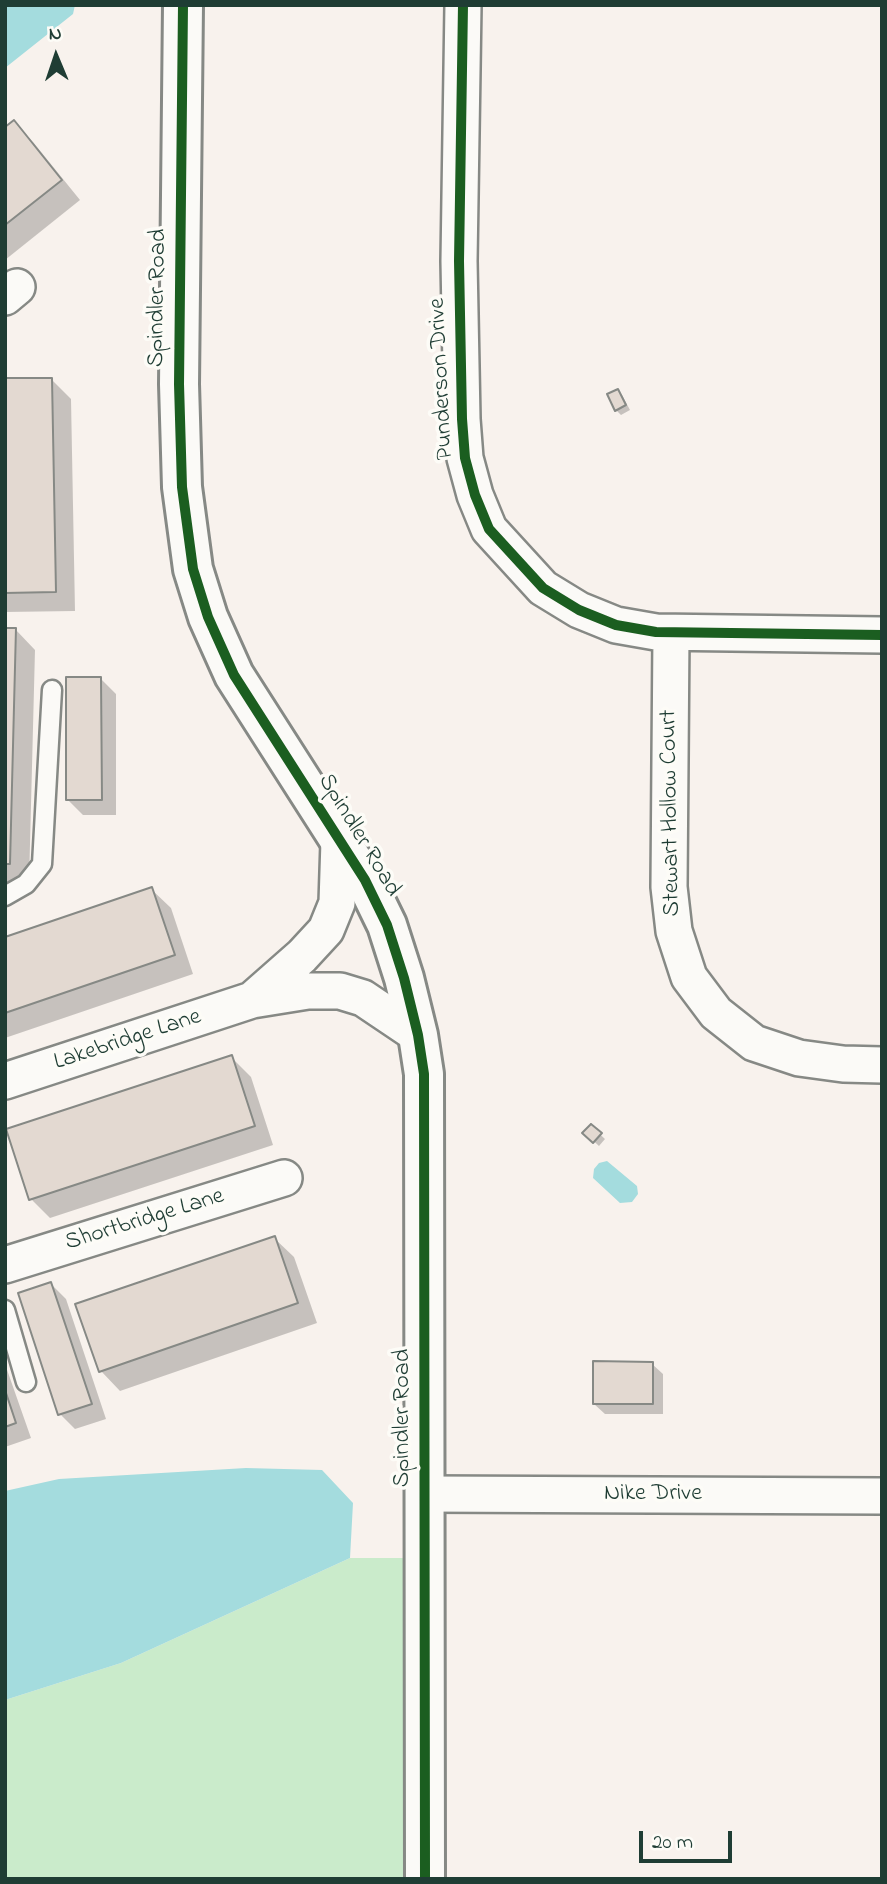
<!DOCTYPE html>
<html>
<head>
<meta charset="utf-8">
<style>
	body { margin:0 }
	#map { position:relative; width:887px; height:1884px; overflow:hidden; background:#f8f2ed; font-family:"Indie Flower",sans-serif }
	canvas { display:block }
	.frame { position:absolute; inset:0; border:7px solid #1f3d34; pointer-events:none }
	.north { position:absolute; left:21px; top:21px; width:70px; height:70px; -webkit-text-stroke:5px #fdfcf7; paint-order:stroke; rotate:358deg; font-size:19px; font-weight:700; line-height:28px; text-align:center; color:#1f3d34 }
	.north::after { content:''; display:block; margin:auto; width:24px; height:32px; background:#1f3d34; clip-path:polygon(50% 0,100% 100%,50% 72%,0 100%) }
	.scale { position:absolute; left:639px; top:1831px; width:93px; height:32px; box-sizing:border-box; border:4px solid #1f3d34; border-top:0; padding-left:9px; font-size:21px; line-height:24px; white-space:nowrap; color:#1f3d34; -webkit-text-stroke:5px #fdfcf7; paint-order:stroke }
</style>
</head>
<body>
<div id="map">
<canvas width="887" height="1884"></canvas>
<div class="frame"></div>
<div class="north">N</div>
<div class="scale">20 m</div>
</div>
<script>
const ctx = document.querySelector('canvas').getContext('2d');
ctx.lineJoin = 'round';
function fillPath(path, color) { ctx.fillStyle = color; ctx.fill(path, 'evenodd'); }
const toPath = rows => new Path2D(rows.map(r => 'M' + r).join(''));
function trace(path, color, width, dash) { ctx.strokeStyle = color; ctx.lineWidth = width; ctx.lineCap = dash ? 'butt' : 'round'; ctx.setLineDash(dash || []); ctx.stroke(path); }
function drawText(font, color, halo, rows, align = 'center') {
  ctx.font = font + ' "Indie Flower",sans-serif'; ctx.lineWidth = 7; ctx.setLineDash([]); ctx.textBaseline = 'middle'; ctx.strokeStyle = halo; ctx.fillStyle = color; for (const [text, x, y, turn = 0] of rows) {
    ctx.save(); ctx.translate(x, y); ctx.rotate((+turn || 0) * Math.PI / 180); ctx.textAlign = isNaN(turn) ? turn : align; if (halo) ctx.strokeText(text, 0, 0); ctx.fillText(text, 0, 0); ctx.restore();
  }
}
const green = toPath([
	[350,1558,424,1558,425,1879,5,1879,5,1700,121,1663]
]);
const water = toPath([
	[5,5,75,5,73,14,5,68],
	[607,1161,637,1186,638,1194,632,1202,620,1203,593,1178,594,1169,599,1163],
	[246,1468,322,1470,353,1503,350,1558,121,1663,5,1700,5,1491,59,1479]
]);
const shadow = toPath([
	[13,123,33,142,80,200,5,260,5,129],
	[51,379,71,399,75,611,5,612,5,380],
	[618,391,622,395,630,410,621,415,616,410],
	[5,630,16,630,35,650,29,883,5,882],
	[101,679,116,694,116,815,83,815,68,800],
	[151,889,171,908,193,974,5,1038,5,938],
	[231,1057,251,1077,273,1145,50,1218,31,1199],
	[591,1126,605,1139,599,1146,585,1133],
	[274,1238,294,1257,317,1323,120,1391,101,1371,78,1306],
	[51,1284,66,1299,106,1419,75,1429,60,1414],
	[5,1364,31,1438,5,1447],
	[652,1364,663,1374,663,1414,605,1414,594,1404]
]);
const building = toPath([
	[14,120,62,180,5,225,5,127,14,120],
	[5,378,52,378,56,592,5,593,5,378],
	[618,389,626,405,615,411,607,394,618,389],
	[5,628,16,628,10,864,5,864,5,628],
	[66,677,101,677,102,800,66,800,66,677],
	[152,887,175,955,5,1013,5,937,152,887],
	[232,1055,255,1126,29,1200,6,1129,232,1055],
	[591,1124,602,1133,593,1143,582,1133,591,1124],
	[275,1236,298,1303,99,1372,75,1304,275,1236],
	[51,1282,92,1404,58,1415,18,1293,51,1282],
	[593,1361,653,1362,653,1404,593,1404,593,1361],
	[5,1390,16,1423,5,1427,5,1390]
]);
const service = toPath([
	[5,896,26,884,42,864,52,690],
	[5,1310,26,1382]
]);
const minor = toPath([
	[463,5,459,261,462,419,465,458,475,495,489,529,543,588,579,610,616,625,656,632,882,635],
	[5,297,17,287],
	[671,633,669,887,674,931,689,977,716,1013,754,1043,799,1058,843,1064,882,1065],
	[252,1000,302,956,326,930,337,903,339,841],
	[5,1081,252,1000,308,991,340,991,363,998,418,1035],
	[5,1265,284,1178],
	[425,1494,882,1496]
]);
const tertiary = toPath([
	[183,5,179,384,182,487,193,569,208,617,234,675,365,880,387,925,404,978,418,1035,424,1074,425,1879]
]);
const cycleway = toPath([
	[183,5,179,384,182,487,193,569,208,617,234,675,365,880,387,925,404,978,418,1035,424,1074,425,1879],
	[463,5,459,261,462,419,465,458,475,495,489,529,543,588,579,610,616,625,656,632,882,635]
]);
const streetNames = [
	["Spindler Road",159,298,-89],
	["Punderson Drive",443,379,-93],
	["Stewart Hollow Court",672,813,-91],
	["Spindler Road",358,836,59],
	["Lakebridge Lane",128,1041,-18],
	["Shortbridge Lane",145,1221,-17],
	["Spindler Road",404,1418,-90],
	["Nike Drive",653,1495]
];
fillPath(green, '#caebcb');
fillPath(water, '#a4dcde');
fillPath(shadow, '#0003');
fillPath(building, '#e3d9d1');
trace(building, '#868985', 2);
trace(service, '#868985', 23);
trace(minor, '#868985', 40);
trace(tertiary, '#868985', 44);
trace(service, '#fbfaf7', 18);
trace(minor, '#fbfaf7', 35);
trace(tertiary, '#fbfaf7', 38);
trace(cycleway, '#1b5e20', 10);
drawText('24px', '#1f3d34', '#fdfcf7', streetNames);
</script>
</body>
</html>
